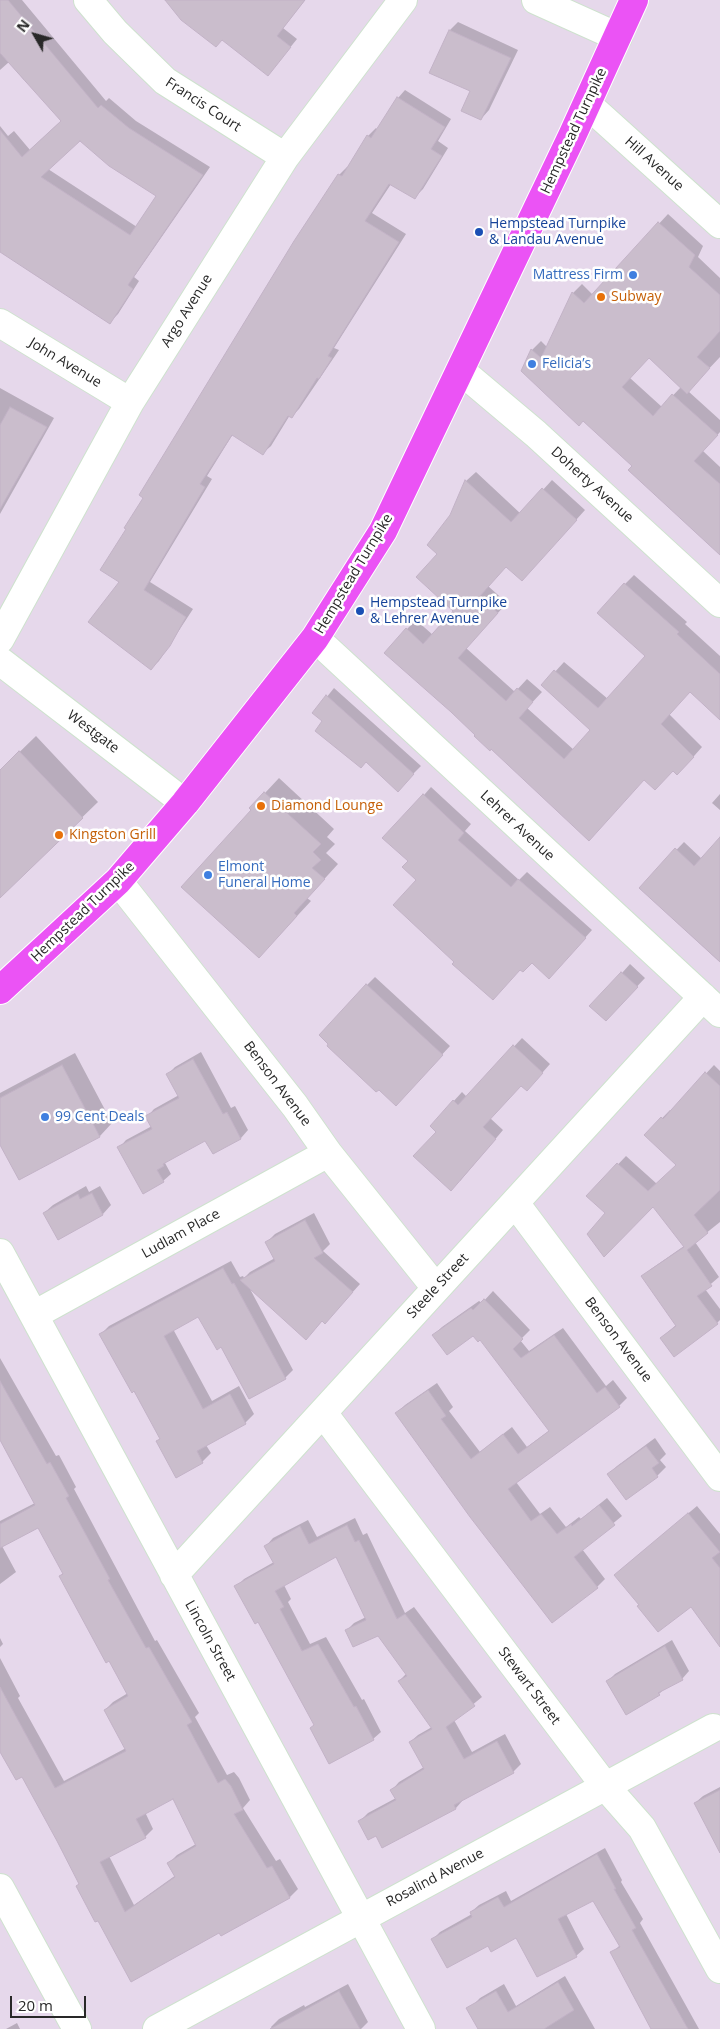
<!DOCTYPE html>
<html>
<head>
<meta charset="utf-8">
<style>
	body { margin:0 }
	#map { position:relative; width:720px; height:2029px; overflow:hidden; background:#e6d8eb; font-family:"Open Sans",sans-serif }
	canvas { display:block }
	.north { position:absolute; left:10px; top:10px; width:50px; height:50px; -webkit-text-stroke:4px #fff; paint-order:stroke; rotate:308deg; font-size:14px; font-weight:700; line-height:20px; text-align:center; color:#282828 }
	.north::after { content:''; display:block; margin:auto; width:18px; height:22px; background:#282828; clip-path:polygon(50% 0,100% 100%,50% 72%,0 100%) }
	.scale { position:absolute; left:10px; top:1996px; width:76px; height:22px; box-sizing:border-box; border:2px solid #282828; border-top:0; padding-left:6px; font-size:15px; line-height:18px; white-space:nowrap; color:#282828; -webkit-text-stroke:4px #fff; paint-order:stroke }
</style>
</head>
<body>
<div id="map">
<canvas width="720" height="2029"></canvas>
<div class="north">N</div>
<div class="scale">20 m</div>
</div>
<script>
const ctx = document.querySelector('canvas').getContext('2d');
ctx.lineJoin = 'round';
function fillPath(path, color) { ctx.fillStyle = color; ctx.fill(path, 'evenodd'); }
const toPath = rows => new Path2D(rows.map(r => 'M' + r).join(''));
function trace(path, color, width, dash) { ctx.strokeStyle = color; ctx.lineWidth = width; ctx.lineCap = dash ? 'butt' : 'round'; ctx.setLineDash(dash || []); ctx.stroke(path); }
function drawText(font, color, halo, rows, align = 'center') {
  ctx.font = font + ' "Open Sans",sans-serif'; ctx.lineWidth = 5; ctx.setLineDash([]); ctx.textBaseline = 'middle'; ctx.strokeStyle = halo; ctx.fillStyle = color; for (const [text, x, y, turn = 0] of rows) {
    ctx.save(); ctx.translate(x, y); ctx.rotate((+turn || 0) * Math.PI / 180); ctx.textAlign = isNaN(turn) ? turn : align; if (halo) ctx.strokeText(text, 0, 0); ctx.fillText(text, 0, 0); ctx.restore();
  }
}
const shadow = toPath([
	[0,0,22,0,106,101,109,98,136,121,210,167,134,277,139,281,118,314,110,322,0,250,0,126,8,136,14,131,30,150,62,120,26,78,24,80,9,62,0,70],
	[79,139,157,196,137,227,48,169],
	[166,0,305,0,283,28,297,39,268,75,222,39],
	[458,22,518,50,489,110,481,119,450,30],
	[405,90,451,119,438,141,448,148,423,189,415,197,391,184,372,213,406,234,334,348,339,350,299,409,292,416,290,415,271,446,263,453,233,434,207,476,212,479,150,582,193,609,159,661,151,668,121,582,295,242,339,175,347,167,348,168,368,136,376,128,378,130,398,98],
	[668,214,703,246,698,257,720,278,720,357,688,391,720,420,720,432,703,451,720,467,720,553,634,466,583,420,522,370,532,350,541,341,547,347,573,293,582,284,593,295],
	[649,357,681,387,662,407,630,378],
	[0,388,54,418,0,514],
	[476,472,521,514,552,480,585,510,531,570,506,565,488,586,507,603,466,648,515,692,527,679,542,692,527,708,574,750,592,730,543,685,564,662,608,699,647,656,625,584,634,575,687,622,685,624,720,656,720,718,690,690,669,714,702,747,687,764,644,778,598,830,407,629,416,620,433,635,455,611,439,554,451,516,466,481],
	[334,688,421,766,405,782,314,713],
	[36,736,98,802,0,897,0,771],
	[279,778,334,829,327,837,335,844,326,853,338,864,307,898,311,901,273,942,253,810,251,808],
	[431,787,471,824,465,831,519,880,527,872,592,930,556,970,532,961,418,880,409,861,424,795],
	[720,794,720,810,712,803],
	[720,839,720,962,640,888,684,842,702,859],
	[630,964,645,978,614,1011,622,973],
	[375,977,450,1046,404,1096,367,985],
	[522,1038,550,1064,535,1081,521,1084,490,1118,503,1130,460,1181,437,1132,431,1126,462,1092,467,1097],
	[201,1052,231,1108,235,1106,248,1130,241,1138,213,1153,206,1139,170,1158,165,1163,171,1174,163,1181,119,1148,126,1140,152,1126,147,1117,154,1109,179,1095,168,1074,175,1067],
	[75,1053,112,1123,100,1136,19,1179,0,1142,0,1093],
	[714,1065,720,1071,720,1222,695,1242,719,1277,705,1289,720,1309,720,1320,717,1323,661,1338,676,1325,643,1277,651,1269,684,1246,653,1205,607,1213,588,1196,626,1156,657,1184,678,1164,646,1135,670,1110,671,1111],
	[86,1186,89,1192,100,1186,111,1205,103,1214,58,1238,44,1213,53,1205],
	[314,1213,330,1244,323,1251,360,1284,333,1314,323,1320,314,1330,249,1287,293,1370,285,1378,221,1346,199,1315,173,1329,212,1401,239,1386,254,1414,245,1423,206,1445,211,1453,202,1462,161,1438,101,1334,109,1326,231,1261,240,1277,243,1276,244,1278,250,1272,275,1258,267,1242,275,1234],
	[493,1291,530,1330,520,1340,529,1351,563,1328,606,1386,613,1380,627,1398,619,1406,516,1482,540,1514,550,1507,566,1527,579,1517,581,1519,607,1498,622,1516,582,1549,605,1579,597,1587,397,1413,405,1405,437,1383,453,1407,449,1411,480,1452,512,1427,527,1447,550,1430,480,1338,473,1335,434,1335,442,1327,479,1301,482,1303],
	[0,1358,56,1456,59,1455,76,1487,74,1489,155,1641,157,1640,199,1713,195,1717,227,1775,234,1772,239,1778,250,1800,243,1808,276,1861,280,1859,298,1889,290,1897,222,1934,220,1931,131,1980,23,1775,0,1749,0,1658,20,1696,18,1698,64,1781,126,1748,105,1710,113,1702,128,1693,60,1576,63,1573,38,1526,2,1546,16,1572,0,1584,0,1521,35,1503,0,1438],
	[174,1797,196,1844,177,1855,169,1863,176,1875,134,1905,109,1856,145,1837,153,1829,145,1812],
	[655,1438,666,1454,660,1460,666,1467,657,1476,626,1498,609,1474,617,1466],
	[697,1506,720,1534,720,1644,691,1605,640,1605,623,1568],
	[355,1518,363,1535,367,1533,405,1613,414,1607,482,1697,454,1720,472,1752,505,1734,521,1764,513,1772,463,1799,463,1800,456,1808,376,1834,360,1821,368,1813,396,1798,392,1790,399,1782,424,1767,410,1742,418,1735,432,1727,399,1681,407,1673,379,1635,346,1631,354,1623,366,1617,336,1556,284,1585,291,1599,288,1602,310,1644,326,1637,362,1700,364,1699,381,1732,373,1739,315,1724,259,1620,236,1587,244,1579,274,1562,266,1546,273,1538,308,1520,317,1537],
	[0,1638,3,1644,0,1647],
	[672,1640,689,1671,682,1679,666,1687,659,1694,626,1714,607,1682,615,1674],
	[720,1787,720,1850,695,1803,703,1796],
	[605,1848,622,1880,621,1882,643,1919,640,1923,699,2029,652,2029,612,1953,620,1945,594,1899,566,1914,584,1949,576,1956,516,1937,488,1945,433,1939,440,1932,472,1914,471,1912,479,1905,506,1891,511,1901],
	[565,1976,595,2029,488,2029,473,2005,480,1998,504,1984,516,2006],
	[348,1984,368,2022,361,2029,272,2029,271,2027,279,2019,304,2005,305,2007],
	[17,2023,20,2029,6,2029]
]);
const building = toPath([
	[0,0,8,0,98,108,101,105,129,128,203,175,128,285,133,289,110,324,0,252,0,130,22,157,61,121,0,53,0,0],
	[80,141,109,166,156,196,130,235,41,177,80,141],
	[165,0,305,0,277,36,291,47,268,76,222,40,216,47,181,20,165,0],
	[449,30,511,58,481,120,461,111,470,91,429,73,449,30],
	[397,97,445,127,431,149,442,156,415,199,389,184,365,221,399,242,328,356,332,358,319,379,317,378,292,418,288,416,263,455,232,435,200,484,205,487,144,590,186,617,170,646,151,670,88,622,119,582,100,570,126,529,124,528,143,498,139,495,294,241,338,174,342,176,367,135,371,138,397,97],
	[658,222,695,255,689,267,720,295,720,331,697,357,710,368,687,394,649,358,622,387,653,416,672,394,718,435,694,461,720,484,720,555,628,470,632,466,583,421,579,426,521,371,531,349,541,358,572,292,584,303,658,222],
	[10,407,47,427,0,509,0,425,10,407],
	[465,480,511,522,542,488,577,520,522,581,506,567,480,596,498,613,458,658,506,701,517,688,533,702,519,718,564,759,590,730,541,685,554,670,598,708,645,656,597,613,624,583,679,632,677,634,720,674,720,720,690,692,661,724,694,757,677,775,673,771,655,790,644,780,589,841,491,749,490,751,474,736,475,735,451,712,384,653,406,628,423,644,453,611,416,577,437,554,427,545,450,515,465,480],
	[326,695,414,774,398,792,366,762,361,768,315,731,322,721,312,713,326,695],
	[19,751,83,818,0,898,0,770,19,751],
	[264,792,321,844,313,852,321,860,312,868,325,879,294,913,297,916,259,958,181,887,251,810,249,808,264,792],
	[423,794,464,833,458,840,511,887,518,879,586,938,549,979,532,963,523,972,520,970,493,1000,452,964,454,962,393,905,416,880,402,867,408,861,382,838,423,794],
	[720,837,720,962,639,888,675,848,694,866,720,837],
	[621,972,638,987,606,1021,589,1006,621,972],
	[366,984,443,1055,396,1106,379,1090,376,1092,327,1046,328,1044,319,1035,366,984],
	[513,1045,543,1073,527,1091,521,1086,483,1127,496,1139,451,1191,413,1156,436,1132,430,1126,453,1100,458,1105,513,1045],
	[193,1059,223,1114,227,1112,241,1139,213,1154,205,1141,163,1164,164,1166,157,1170,164,1182,143,1194,117,1147,152,1129,145,1116,179,1098,166,1074,193,1059],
	[62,1065,100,1137,19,1180,0,1145,0,1098,62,1065],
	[705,1072,720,1086,720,1190,694,1215,708,1233,687,1250,712,1286,697,1296,718,1324,674,1357,660,1338,676,1326,641,1276,684,1247,653,1207,604,1257,587,1234,605,1213,586,1196,617,1163,648,1191,676,1165,644,1135,661,1117,663,1119,705,1072],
	[92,1193,103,1215,58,1240,43,1213,78,1194,80,1199,92,1193],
	[305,1220,323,1253,314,1258,353,1292,325,1324,322,1321,306,1340,240,1280,275,1261,265,1242,305,1220],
	[223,1268,232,1284,234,1283,286,1379,249,1399,221,1347,217,1350,198,1317,164,1336,203,1409,230,1394,246,1424,197,1451,203,1463,176,1478,156,1441,160,1439,134,1391,132,1393,99,1334,223,1268],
	[484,1299,523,1339,513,1349,521,1358,554,1335,597,1393,605,1387,620,1407,508,1489,531,1521,541,1514,557,1534,571,1524,572,1526,599,1505,615,1525,574,1557,598,1588,552,1623,470,1517,395,1413,428,1390,446,1416,441,1419,471,1459,503,1434,518,1454,549,1431,480,1340,478,1342,473,1336,447,1355,432,1335,471,1308,473,1310,484,1299],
	[0,1381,47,1464,50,1462,69,1496,66,1498,110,1579,108,1580,146,1648,149,1647,192,1722,187,1725,218,1783,225,1779,231,1786,243,1810,234,1814,267,1868,272,1866,290,1898,221,1936,219,1933,131,1982,98,1921,95,1922,76,1886,79,1884,57,1841,22,1777,16,1780,0,1752,0,1687,55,1788,126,1751,104,1710,128,1696,109,1661,106,1663,59,1576,63,1574,38,1528,0,1548,0,1524,35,1505,0,1440,0,1381],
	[173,1799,196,1846,167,1863,175,1877,125,1912,100,1862,146,1838,136,1819,173,1799],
	[646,1446,659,1463,652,1468,658,1477,626,1500,607,1474,646,1446],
	[688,1513,720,1552,712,1558,720,1568,720,1647,691,1607,658,1632,637,1606,639,1605,614,1575,688,1513],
	[347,1525,355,1542,359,1540,397,1619,405,1614,475,1706,446,1727,464,1759,497,1741,514,1773,454,1805,456,1809,382,1848,376,1836,368,1840,358,1821,396,1800,390,1790,424,1769,409,1742,432,1729,398,1681,407,1676,378,1636,353,1647,345,1630,366,1620,336,1557,275,1591,284,1607,280,1609,302,1651,318,1644,354,1707,356,1706,374,1740,329,1764,310,1728,314,1725,258,1622,255,1624,234,1586,274,1564,264,1546,300,1526,309,1544,347,1525],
	[665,1646,683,1680,658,1693,660,1695,626,1715,606,1681,665,1646],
	[720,1790,720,1853,694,1803,720,1790],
	[597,1854,616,1889,614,1889,636,1928,632,1930,688,2029,651,2029,610,1952,620,1947,593,1901,558,1919,577,1957,537,1977,516,1938,491,1952,488,1946,447,1968,431,1939,472,1917,470,1912,498,1897,504,1907,597,1854],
	[558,1982,574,2010,544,2029,478,2029,466,2008,496,1991,508,2012,558,1982],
	[339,1991,360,2029,270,2029,339,1991]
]);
const minor = toPath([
	[88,0,115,32,165,81,285,157],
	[536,0,618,37],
	[587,104,720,224],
	[0,323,130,402],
	[460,370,536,434,720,603],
	[315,638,720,1013],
	[0,639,130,402,285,157,403,0],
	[0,661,185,803],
	[118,881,295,1106,328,1153,436,1288],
	[515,1203,720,1477],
	[0,1253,421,2029],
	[34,1315,328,1153],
	[323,1413,605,1786,642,1828,720,1969],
	[174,1575,703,997],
	[0,1888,77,2029],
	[157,2029,713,1728]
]);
const major = toPath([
	[0,990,118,881,185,803,315,638,383,531,572,136,634,0]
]);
const markers = [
	[479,232,5,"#1a4fb4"],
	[633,275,5,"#3f7fe0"],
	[601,297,5,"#e8710a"],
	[532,364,5,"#3f7fe0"],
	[360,611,5,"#1a4fb4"],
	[261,806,5,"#e8710a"],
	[59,835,5,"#e8710a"],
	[208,875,5,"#3f7fe0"],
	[45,1117,5,"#3f7fe0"]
];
const streetNames = [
	["Francis Court",203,105,33],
	["Hempstead Turnpike",574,131,-65],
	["Hill Avenue",654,164,42],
	["Argo Avenue",187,311,-58],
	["John Avenue",65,363,31],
	["Doherty Avenue",592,485,42],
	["Hempstead Turnpike",354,574,-59],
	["Westgate",93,732,37],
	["Lehrer Avenue",517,826,43],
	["Hempstead Turnpike",83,912,-44],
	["Benson Avenue",277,1084,53],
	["Ludlam Place",181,1234,-29],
	["Steele Street",438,1286,-47],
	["Benson Avenue",618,1340,53],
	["Lincoln Street",210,1641,61],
	["Stewart Street",529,1686,53],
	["Rosalind Avenue",435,1878,-28]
];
const transitNames = [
	["Hempstead Turnpike",489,224],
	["& Landau Avenue",489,240],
	["Hempstead Turnpike",370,603],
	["& Lehrer Avenue",370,619]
];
const shopNames = [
	["Mattress Firm",623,275,"right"],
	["Felicia’s",542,364],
	["Elmont",218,867],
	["Funeral Home",218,883],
	["99 Cent Deals",55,1117]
];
const foodNames = [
	["Subway",611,297],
	["Diamond Lounge",271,806],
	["Kingston Grill",69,835]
];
fillPath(shadow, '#0003');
fillPath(building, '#cabdcc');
trace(building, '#c2b2c6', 1);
trace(minor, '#cee2ce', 30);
trace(major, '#fff', 30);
trace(minor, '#fff', 28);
trace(major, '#eb53f5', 28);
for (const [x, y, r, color] of markers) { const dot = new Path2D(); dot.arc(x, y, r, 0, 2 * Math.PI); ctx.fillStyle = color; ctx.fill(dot); trace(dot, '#fff', 2); }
drawText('14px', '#282828', '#fff', streetNames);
drawText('14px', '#164399', '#fff', transitNames, 'left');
drawText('14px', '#366cbe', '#fff', shopNames, 'left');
drawText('14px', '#c56008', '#fff', foodNames, 'left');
</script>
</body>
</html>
